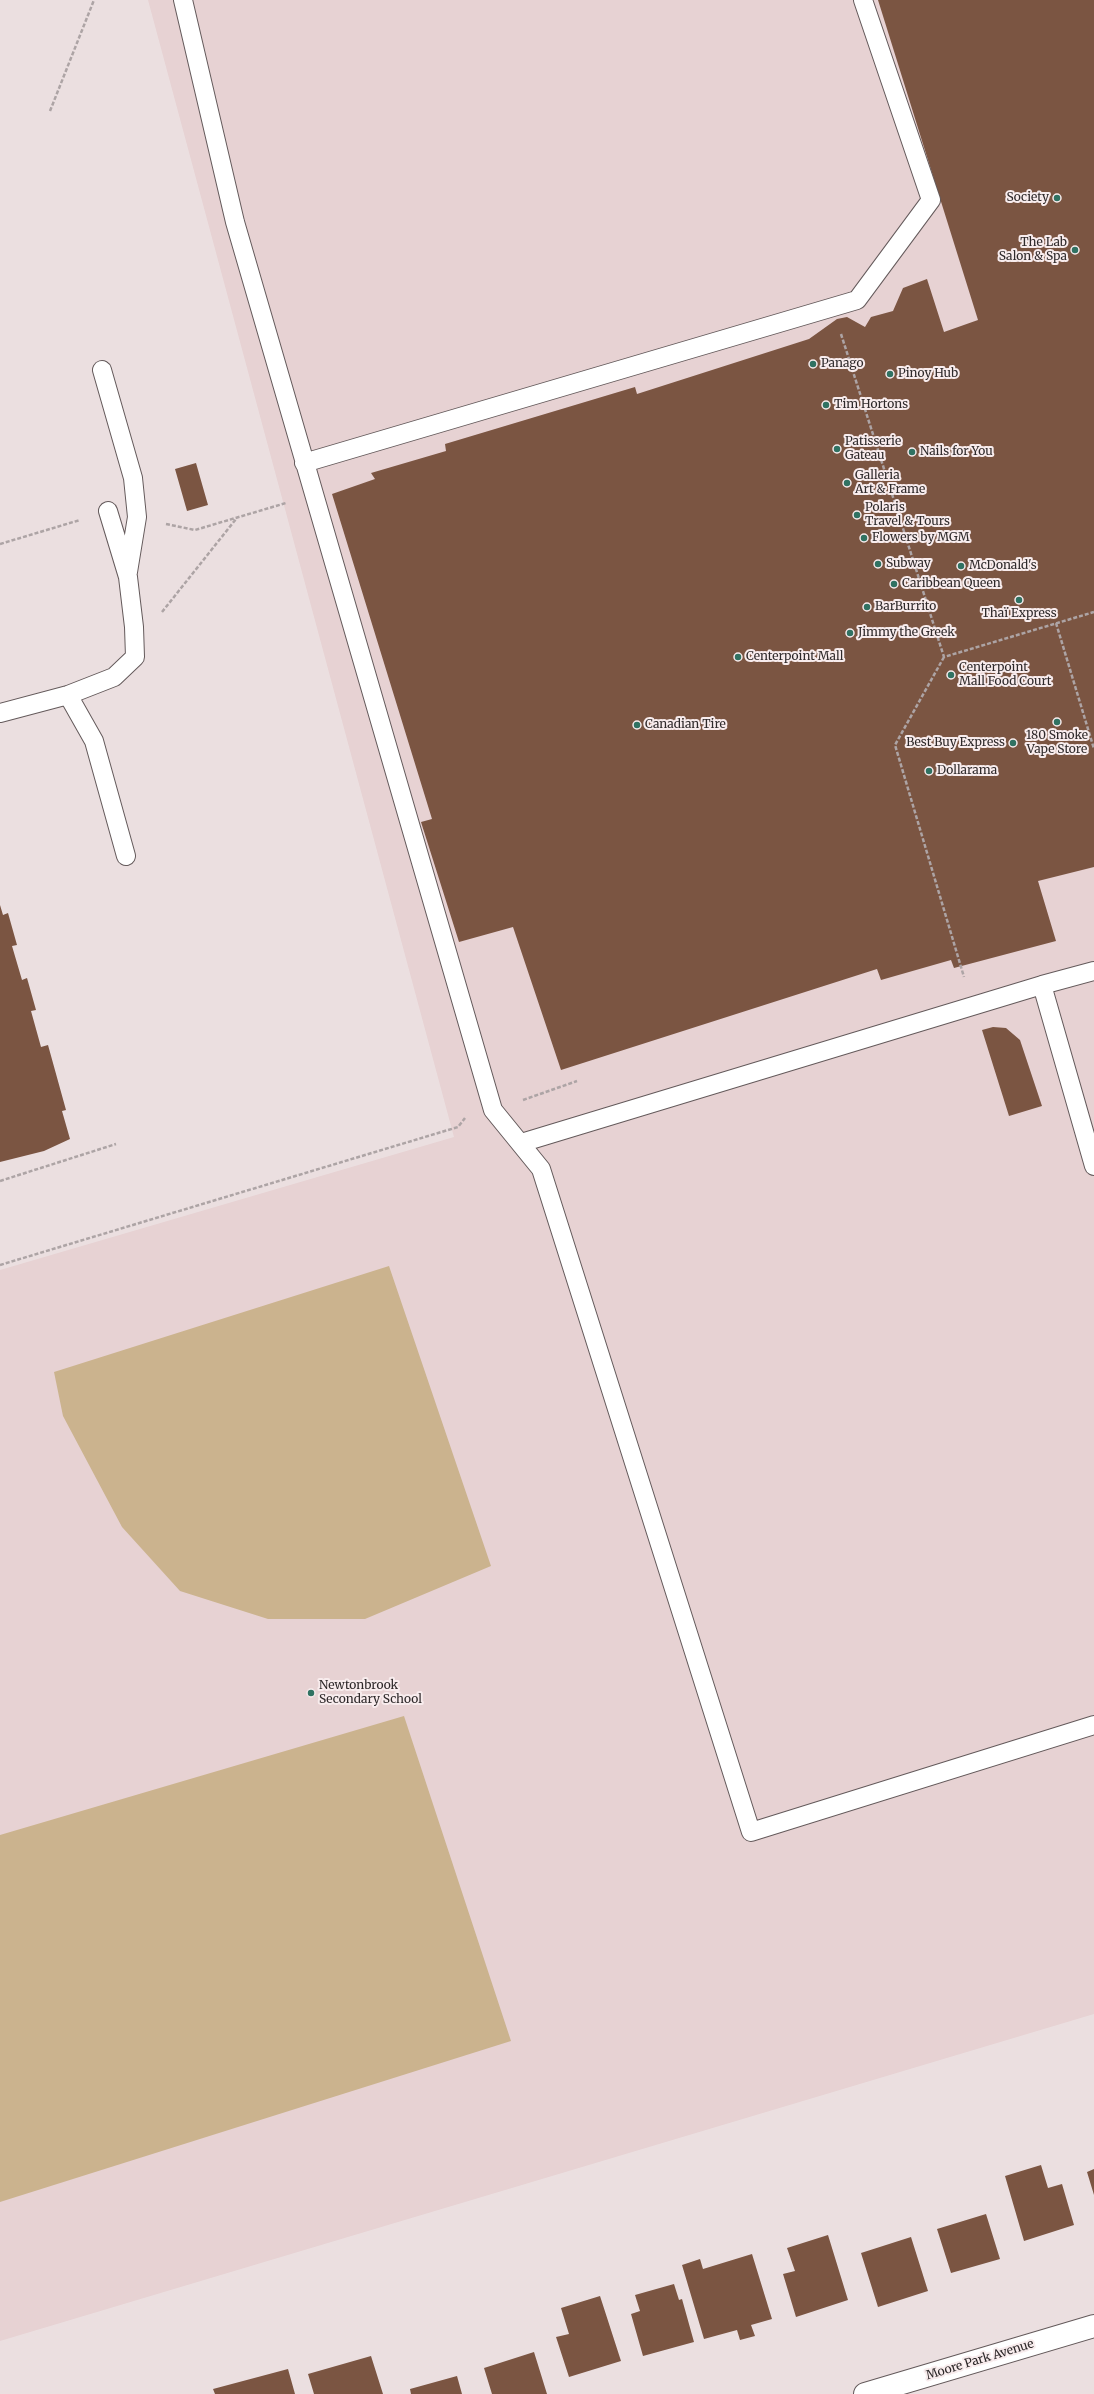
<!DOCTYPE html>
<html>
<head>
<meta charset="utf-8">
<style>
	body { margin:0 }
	canvas { display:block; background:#ebdfe0 }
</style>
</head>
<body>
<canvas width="1094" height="2394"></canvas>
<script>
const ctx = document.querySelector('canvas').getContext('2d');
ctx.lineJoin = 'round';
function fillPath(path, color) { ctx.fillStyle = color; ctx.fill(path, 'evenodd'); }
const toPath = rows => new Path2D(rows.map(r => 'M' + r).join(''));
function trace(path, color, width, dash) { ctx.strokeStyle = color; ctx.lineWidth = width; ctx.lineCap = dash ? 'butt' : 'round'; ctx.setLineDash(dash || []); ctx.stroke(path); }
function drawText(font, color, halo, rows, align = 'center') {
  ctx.font = font + ' Merriweather,serif'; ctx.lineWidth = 4; ctx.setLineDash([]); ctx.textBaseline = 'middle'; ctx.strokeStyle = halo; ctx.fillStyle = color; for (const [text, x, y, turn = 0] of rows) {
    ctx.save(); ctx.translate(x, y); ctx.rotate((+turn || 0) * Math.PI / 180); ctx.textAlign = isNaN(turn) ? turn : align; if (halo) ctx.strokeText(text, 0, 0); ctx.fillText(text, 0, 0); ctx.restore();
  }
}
const built = toPath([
	[148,0,1094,0,1094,2014,0,2341,0,1270,454,1137]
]);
const green = toPath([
	[389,1266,491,1566,365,1619,268,1619,180,1591,122,1527,63,1416,54,1372],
	[404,1716,511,2041,0,2202,0,1835]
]);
const building = toPath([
	[878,0,1094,0,1094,867,1038,881,1056,941,954,968,951,960,881,980,877,969,561,1070,513,927,459,942,421,822,432,819,332,494,375,479,371,473,446,451,445,444,635,387,637,394,809,339,837,319,847,317,865,327,871,317,893,311,903,288,927,279,944,332,978,320],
	[196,463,208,505,187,511,175,469],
	[0,905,3,915,8,913,17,945,12,946,22,980,27,978,36,1010,31,1011,41,1047,48,1045,66,1110,62,1111,70,1139,44,1151,0,1162],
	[993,1027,1006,1028,1020,1040,1042,1106,1009,1116,982,1030],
	[1041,2165,1048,2188,1062,2184,1074,2225,1024,2241,1005,2176],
	[1094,2169,1094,2195,1087,2172],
	[986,2214,1000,2259,951,2273,937,2229],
	[828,2235,848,2300,796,2317,783,2274,795,2271,787,2248],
	[911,2237,928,2291,878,2307,861,2253],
	[752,2254,772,2319,751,2325,755,2336,740,2340,737,2330,704,2339,682,2265,700,2259,703,2269],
	[674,2284,679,2300,682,2299,694,2342,643,2356,631,2314,640,2311,635,2295],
	[600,2296,621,2361,569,2377,556,2337,569,2334,561,2308],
	[534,2352,547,2394,492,2394,484,2368],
	[371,2356,383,2394,314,2394,308,2374],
	[288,2369,295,2394,215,2394,213,2389],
	[457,2376,462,2394,411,2394,410,2389]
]);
const path = toPath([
	[50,111,94,0],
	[841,334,944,657,1094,612],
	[166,524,195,530,286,503],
	[0,544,80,520],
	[162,612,236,519],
	[1056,623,1094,749],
	[944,657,895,745,964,977],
	[523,1100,577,1081],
	[0,1181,116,1144],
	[0,1265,458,1127,465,1118]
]);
const lane = toPath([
	[183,0,235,222,493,1110,541,1169,751,1832,1094,1725],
	[102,370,133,478,137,517,128,572],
	[304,463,857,300,931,200,863,0],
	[68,695,94,741,126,856],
	[0,713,68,695,114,677,135,657,134,627,128,577,108,511],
	[1042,985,1094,971],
	[521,1143,1042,985,1094,1166]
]);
const street = toPath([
	[865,2394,1094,2326]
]);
const markers = [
	[1057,198,4,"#307262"],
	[1075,250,4,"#307262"],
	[813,364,4,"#307262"],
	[890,374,4,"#307262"],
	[826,405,4,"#307262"],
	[837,449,4,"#307262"],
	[912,452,4,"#307262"],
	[847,483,4,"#307262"],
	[857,515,4,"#307262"],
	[864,538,4,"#307262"],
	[878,564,4,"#307262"],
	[961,566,4,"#307262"],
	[894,584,4,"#307262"],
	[1019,600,4,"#307262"],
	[867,607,4,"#307262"],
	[850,633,4,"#307262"],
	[738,657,4,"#307262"],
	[951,675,4,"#307262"],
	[1057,722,4,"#307262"],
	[637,725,4,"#307262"],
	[1013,743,4,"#307262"],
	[929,771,4,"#307262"],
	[311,1693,4,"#307262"]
];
const poiNames = [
	["Society",1049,198,"right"],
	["The Lab",1067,243,"right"],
	["Salon & Spa",1067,257,"right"],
	["Panago",821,364],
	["Pinoy Hub",898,374],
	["Tim Hortons",834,405],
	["Patisserie",845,442],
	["Gateau",845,456],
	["Nails for You",920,452],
	["Galleria",855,476],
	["Art & Frame",855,490],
	["Polaris",865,508],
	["Travel & Tours",865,522],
	["Flowers by MGM",872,538],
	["Subway",886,564],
	["McDonald's",969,566],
	["Caribbean Queen",902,584],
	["BarBurrito",875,607],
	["Thaï Express",1019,614,"center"],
	["Jimmy the Greek",858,633],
	["Centerpoint Mall",746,657],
	["Centerpoint",959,668],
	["Mall Food Court",959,682],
	["Canadian Tire",645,725],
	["180 Smoke",1057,736,"center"],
	["Vape Store",1057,750,"center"],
	["Best Buy Express",1005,743,"right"],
	["Dollarama",937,771],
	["Newtonbrook",319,1686],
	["Secondary School",319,1700]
];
const streetNames = [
	["Moore Park Avenue",980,2360,-17]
];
fillPath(built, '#e7d2d3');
fillPath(green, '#cbb38e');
fillPath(building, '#7b5542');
trace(lane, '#645a5b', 20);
trace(street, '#645a5b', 24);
trace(path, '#ada4a5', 2.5, [4, 2]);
trace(lane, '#fff', 18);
trace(street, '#fff', 22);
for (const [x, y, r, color] of markers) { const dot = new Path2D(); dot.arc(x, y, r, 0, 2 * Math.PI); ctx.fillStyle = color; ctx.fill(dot); trace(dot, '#f8eced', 1.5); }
drawText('12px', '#2e292a', '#f8eced', poiNames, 'left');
drawText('12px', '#2e292a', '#f8eced', streetNames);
</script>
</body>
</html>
